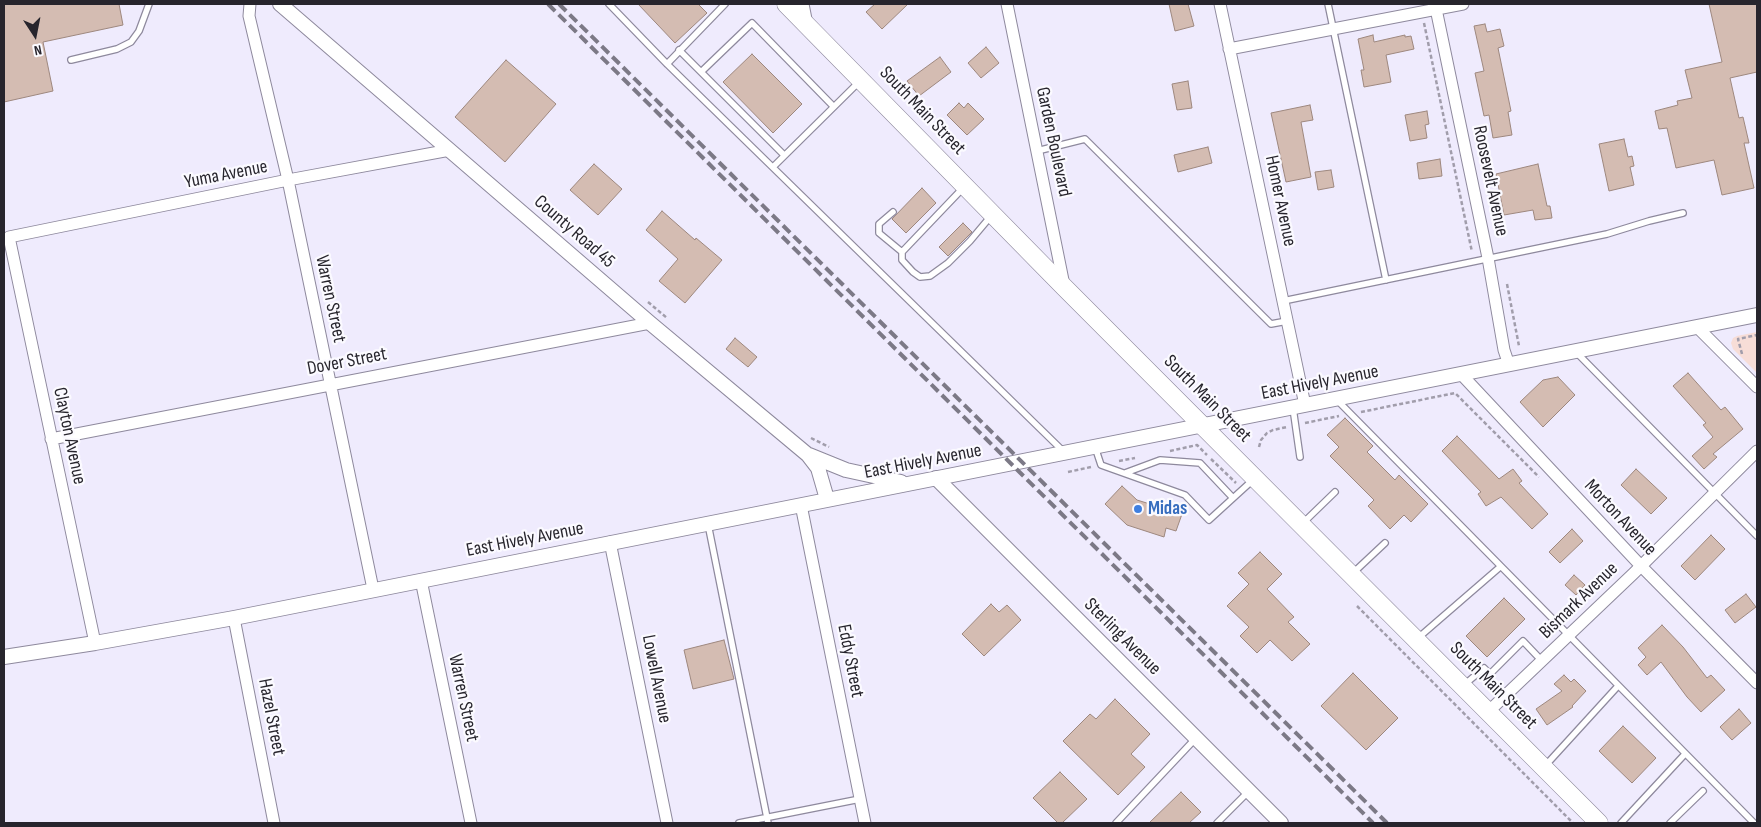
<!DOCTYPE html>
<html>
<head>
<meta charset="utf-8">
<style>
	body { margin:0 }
	#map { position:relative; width:1761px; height:827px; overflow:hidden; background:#efebfd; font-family:"Sofia Sans Condensed",sans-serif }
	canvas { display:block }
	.frame { position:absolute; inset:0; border:5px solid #27252d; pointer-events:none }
	.north { position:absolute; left:10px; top:10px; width:50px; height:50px; -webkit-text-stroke:4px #fbfaff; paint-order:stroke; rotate:169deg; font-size:14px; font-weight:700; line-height:20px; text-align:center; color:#27252d }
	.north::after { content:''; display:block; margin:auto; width:18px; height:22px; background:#27252d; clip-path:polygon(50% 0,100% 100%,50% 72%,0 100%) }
</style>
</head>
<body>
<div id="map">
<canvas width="1761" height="827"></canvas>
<div class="frame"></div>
<div class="north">N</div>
</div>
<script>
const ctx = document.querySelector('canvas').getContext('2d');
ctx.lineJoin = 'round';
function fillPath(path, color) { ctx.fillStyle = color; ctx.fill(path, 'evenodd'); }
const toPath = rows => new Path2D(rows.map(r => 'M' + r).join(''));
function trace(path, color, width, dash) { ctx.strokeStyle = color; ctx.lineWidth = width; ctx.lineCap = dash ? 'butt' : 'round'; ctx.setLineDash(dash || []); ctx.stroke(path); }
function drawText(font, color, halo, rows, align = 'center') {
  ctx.font = font + ' "Sofia Sans Condensed",sans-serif'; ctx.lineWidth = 4.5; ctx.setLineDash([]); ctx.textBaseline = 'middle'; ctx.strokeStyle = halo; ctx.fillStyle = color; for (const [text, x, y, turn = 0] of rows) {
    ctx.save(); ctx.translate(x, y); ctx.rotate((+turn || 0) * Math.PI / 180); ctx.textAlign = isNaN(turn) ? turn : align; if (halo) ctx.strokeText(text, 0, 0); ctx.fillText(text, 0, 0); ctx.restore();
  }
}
const education = toPath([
	[1757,332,1757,373,1733,349,1731,343,1733,338,1737,336]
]);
const building = toPath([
	[4,4,119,4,123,25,43,42,53,91,4,102,4,4],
	[638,4,698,4,707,13,675,43,638,4],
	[875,4,908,4,882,29,866,12,875,4],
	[1169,4,1188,4,1194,26,1175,31,1169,4],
	[1709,4,1757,4,1757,72,1730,78,1739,118,1743,117,1749,143,1744,143,1754,188,1722,195,1714,160,1676,168,1667,128,1659,129,1655,111,1678,105,1677,101,1692,98,1685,70,1722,62,1709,4],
	[1485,24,1487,32,1500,29,1504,46,1498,48,1511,111,1508,112,1512,135,1493,138,1489,115,1484,116,1475,73,1484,71,1474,26,1485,24],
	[1373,35,1374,42,1405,35,1405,37,1411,36,1414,49,1386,55,1391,82,1364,87,1361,70,1364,70,1358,39,1373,35],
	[986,47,999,63,981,78,968,63,986,47],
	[752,54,802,104,773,133,723,82,752,54],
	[940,57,951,72,919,96,907,81,940,57],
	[506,60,556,104,505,162,455,117,506,60],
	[1188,81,1192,108,1177,110,1172,84,1188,81],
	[959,103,964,108,968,103,984,119,967,135,947,115,959,103],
	[1310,105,1313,120,1301,122,1311,177,1286,182,1271,113,1310,105],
	[1427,111,1429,124,1425,125,1427,138,1410,141,1405,115,1427,111],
	[1624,139,1628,157,1632,156,1634,166,1630,167,1634,185,1609,191,1599,144,1624,139],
	[1208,147,1212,163,1178,172,1174,155,1208,147],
	[1440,159,1442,176,1419,179,1417,163,1440,159],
	[594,164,622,189,598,215,570,190,594,164],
	[1538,164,1547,206,1550,206,1552,218,1535,220,1533,210,1504,215,1496,174,1538,164],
	[1331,170,1334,187,1318,190,1315,172,1331,170],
	[922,188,936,203,906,233,892,219,922,188],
	[662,211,695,240,696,238,722,260,685,303,659,281,678,259,646,230,662,211],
	[963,223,972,232,948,256,939,247,963,223],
	[735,338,757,357,748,367,726,349,735,338],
	[1688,373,1721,410,1725,407,1743,429,1713,454,1717,457,1704,469,1692,456,1713,437,1703,425,1706,423,1673,386,1688,373],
	[1558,377,1575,395,1543,427,1520,402,1543,380,1558,377],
	[1345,418,1373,446,1367,452,1395,480,1399,475,1428,504,1411,522,1404,515,1390,529,1368,506,1374,500,1330,456,1339,447,1327,435,1345,418],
	[1457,436,1499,479,1513,469,1522,481,1519,483,1548,514,1532,529,1501,497,1486,506,1478,494,1481,492,1442,451,1457,436],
	[1636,469,1667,498,1651,514,1621,485,1636,469],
	[1122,486,1137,500,1182,514,1176,531,1166,528,1164,537,1127,525,1105,504,1122,486],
	[1572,529,1583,541,1560,563,1549,552,1572,529],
	[1711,535,1725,549,1695,580,1681,566,1711,535],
	[1260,552,1282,574,1267,589,1294,617,1288,622,1310,644,1292,661,1270,640,1257,653,1240,636,1249,627,1227,606,1249,584,1238,573,1260,552],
	[1574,575,1585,585,1576,595,1565,585,1574,575],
	[1746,594,1756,607,1735,623,1725,610,1746,594],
	[1504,598,1525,619,1487,657,1466,636,1504,598],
	[991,604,999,612,1007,605,1021,620,984,656,962,634,991,604],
	[1662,625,1683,647,1707,678,1711,675,1725,690,1701,712,1687,697,1661,662,1647,675,1638,665,1646,657,1638,648,1662,625],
	[724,640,734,679,693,689,684,650,724,640],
	[1353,673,1398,718,1366,750,1321,706,1353,673],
	[1564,675,1571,682,1574,679,1586,691,1572,706,1573,707,1547,725,1536,709,1562,691,1554,684,1564,675],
	[1115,699,1150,734,1131,754,1145,767,1118,795,1063,741,1090,714,1096,719,1115,699],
	[1739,709,1751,723,1732,740,1720,727,1739,709],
	[1623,726,1656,758,1632,783,1599,751,1623,726],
	[1060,772,1087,799,1062,823,1058,823,1033,798,1060,772],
	[1181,792,1201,812,1189,823,1149,823,1181,792]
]);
const path = toPath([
	[1424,23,1472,252],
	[1507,284,1519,346],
	[648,302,667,318],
	[1742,354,1738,339,1757,335],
	[1361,412,1455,393,1539,477],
	[1305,423,1339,416],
	[811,438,829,447],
	[1259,447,1261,440,1267,433,1273,430,1287,427],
	[1170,451,1197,445,1207,455],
	[1211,459,1236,483],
	[1119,461,1135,458],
	[895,466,906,465,911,469],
	[1068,472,1091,467],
	[1357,606,1573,823]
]);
const service = toPath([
	[609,4,667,64,1063,451],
	[1328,4,1386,280],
	[679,50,784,155],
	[71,60,117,49,131,42,139,31,149,4],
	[667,64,725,4],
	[701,72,752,23,833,106],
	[1037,151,1085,139,1271,324,1287,321],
	[773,167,860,81],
	[964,187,902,252,902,260,913,272,920,277,930,276,948,263,970,241,991,216],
	[893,212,879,224,879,233,902,252],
	[1283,301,1607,234,1649,221,1683,213],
	[1576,352,1757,536],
	[1336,399,1754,823],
	[1293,408,1300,457],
	[1095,447,1101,465,1185,495,1209,520,1254,479],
	[1125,473,1160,460,1200,463,1233,498],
	[1303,523,1335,492],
	[708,524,768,823],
	[1353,573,1385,543],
	[1418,638,1500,567],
	[1464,685,1484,668,1490,674,1523,641,1542,661],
	[1545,766,1618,686],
	[739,823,860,799],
	[1116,823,1196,738],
	[1217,823,1249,791],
	[1621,823,1685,754],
	[1670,823,1703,791]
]);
const minor = toPath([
	[250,4,249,16,288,180,373,589],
	[803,4,807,24],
	[1007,4,1064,285],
	[1220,4,1305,405],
	[1435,4,1488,258,1504,350,1509,365],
	[1229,49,1463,4],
	[1697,327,1757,387],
	[1461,374,1641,566,1757,683],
	[51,439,650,323],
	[801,505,865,823],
	[610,542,667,823],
	[421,580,471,823],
	[234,618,274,823],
	[95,643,9,237,288,180,450,150],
	[1488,712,1634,573,1757,451]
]);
const tertiary = toPath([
	[280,4,650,323,808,455,818,468,827,499],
	[809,455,846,470,901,482],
	[936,478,1281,823],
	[4,657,95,643,234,618,1757,315]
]);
const primary = toPath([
	[786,4,1064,287,1599,823]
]);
const rail = toPath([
	[548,4,1373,823],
	[559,4,1387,823]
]);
const markers = [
	[1138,509,5,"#3f7fe0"]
];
const streetNames = [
	["South Main Street",922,111,46],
	["Garden Boulevard",1053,142,78],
	["Yuma Avenue",226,175,-11],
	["Roosevelt Avenue",1490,181,78],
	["Homer Avenue",1280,201,78],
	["County Road 45",574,232,41],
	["Warren Street",330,299,78],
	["Dover Street",347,362,-11],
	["East Hively Avenue",1320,383,-11],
	["South Main Street",1207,399,45],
	["Clayton Avenue",69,436,78],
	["East Hively Avenue",923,462,-11],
	["Morton Avenue",1620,518,47],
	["East Hively Avenue",525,540,-11],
	["Bismark Avenue",1579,601,-44],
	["Sterling Avenue",1122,637,45],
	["Eddy Street",850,661,79],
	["Lowell Avenue",656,679,79],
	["South Main Street",1493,686,45],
	["Warren Street",463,698,78],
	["Hazel Street",271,717,79]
];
const shopNames = [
	["Midas",1148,509]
];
fillPath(education, '#f7ddd7');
fillPath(building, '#d4bcb2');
trace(building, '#9d877e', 1);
trace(service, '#8e899d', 8);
trace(minor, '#8e899d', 13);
trace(tertiary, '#8e899d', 16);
trace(primary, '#8e899d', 19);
trace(path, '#a19dab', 2.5, [4, 2.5]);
trace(service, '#fff', 5.5);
trace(minor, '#fff', 11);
trace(tertiary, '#fff', 14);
trace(primary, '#fff', 18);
trace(rail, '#7c7986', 4, [10, 5]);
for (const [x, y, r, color] of markers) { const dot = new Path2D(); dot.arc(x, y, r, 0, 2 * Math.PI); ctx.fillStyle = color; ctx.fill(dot); trace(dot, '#fbfaff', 2); }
drawText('19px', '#27252d', '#fbfaff', streetNames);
drawText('bold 19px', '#366cbe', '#fbfaff', shopNames, 'left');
</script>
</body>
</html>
